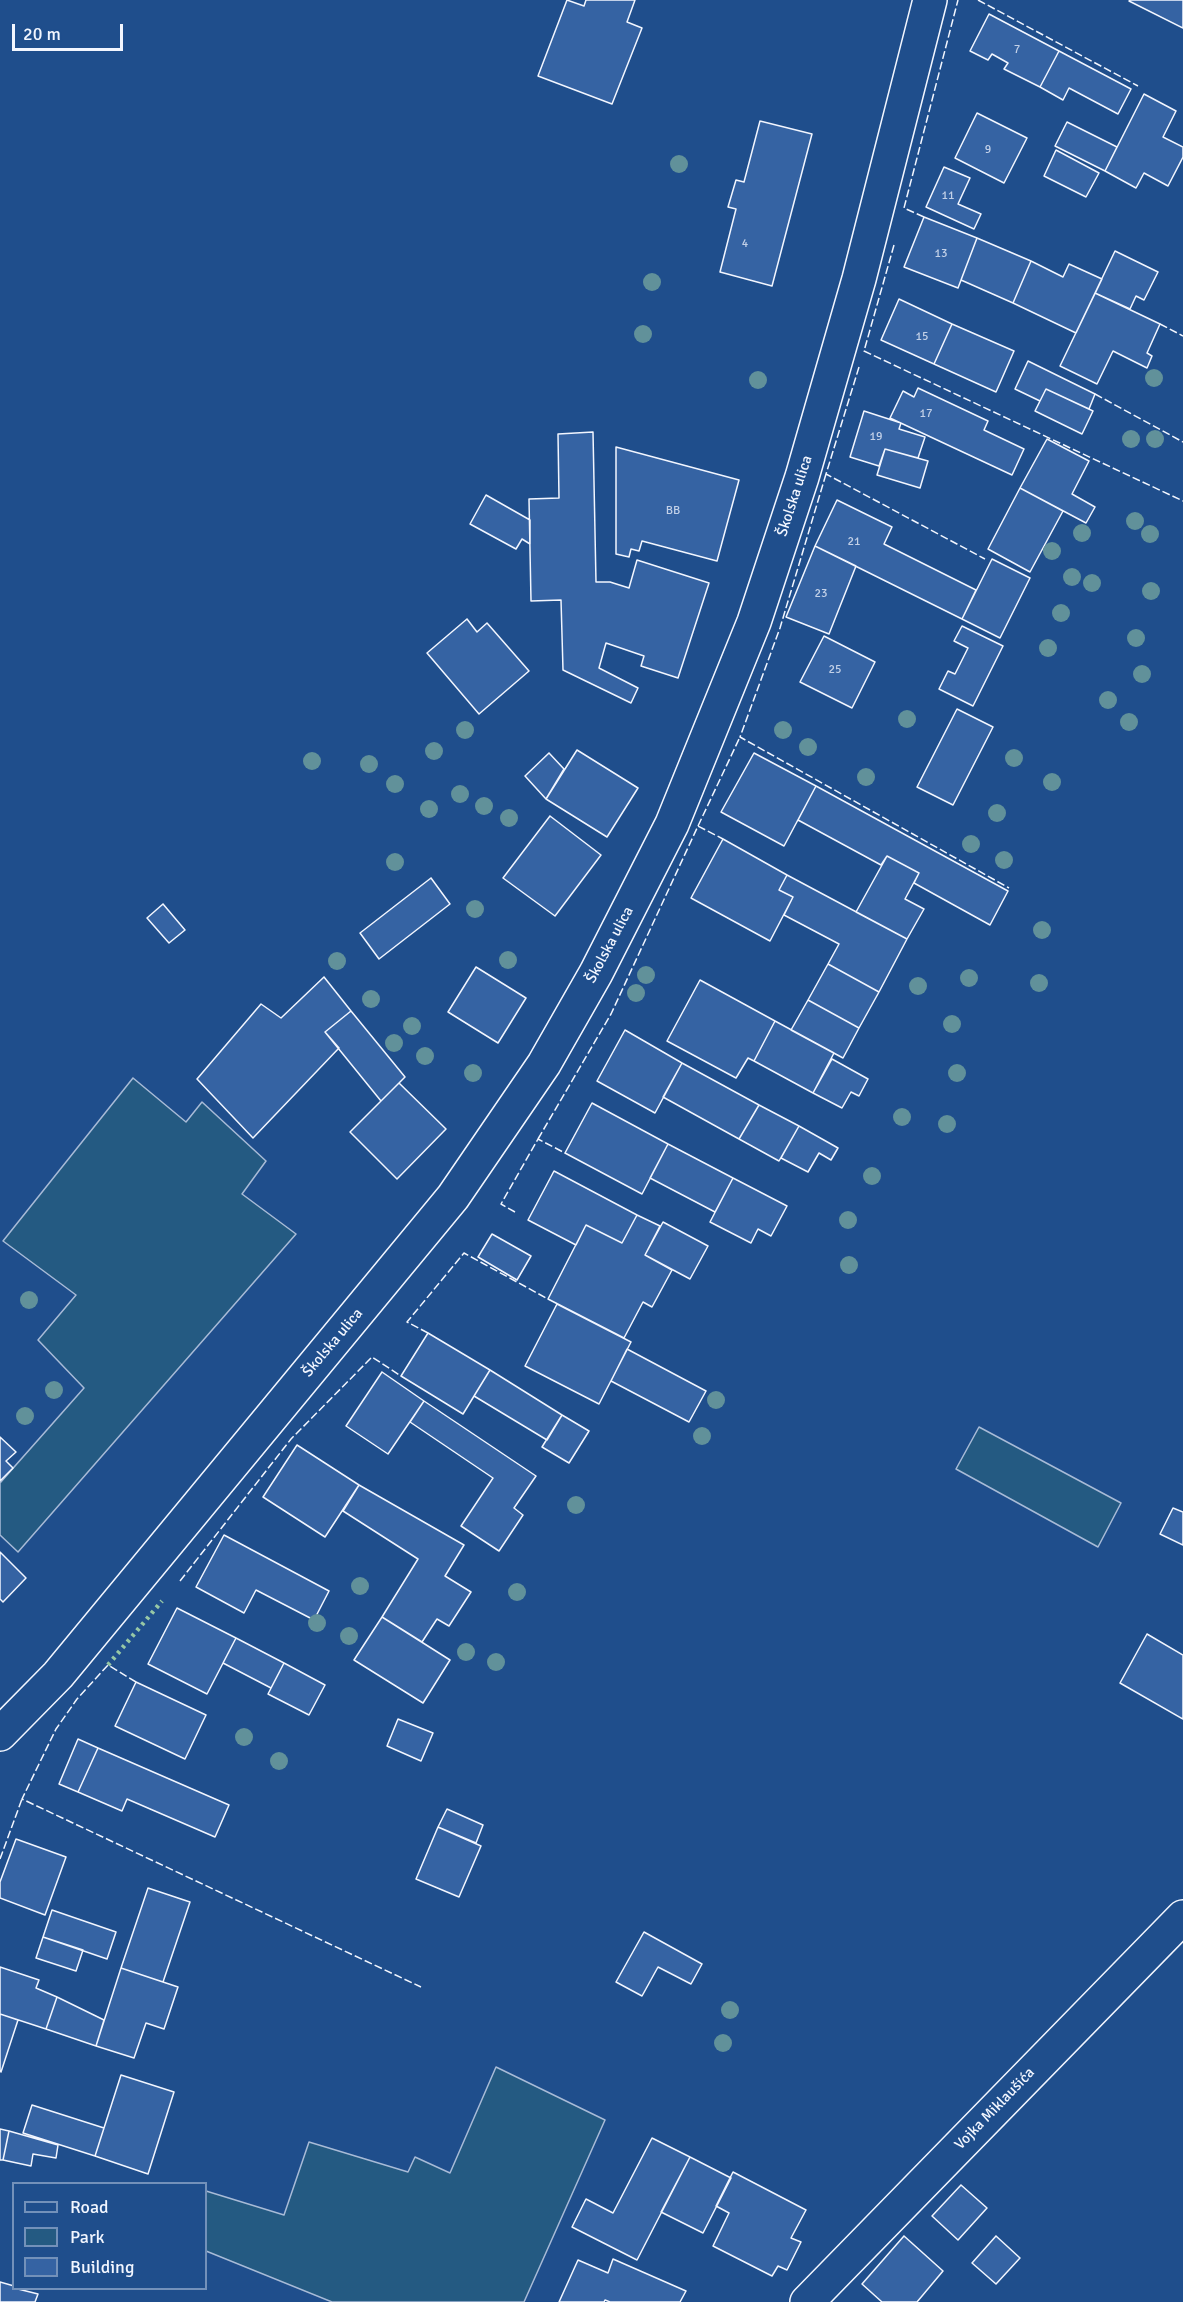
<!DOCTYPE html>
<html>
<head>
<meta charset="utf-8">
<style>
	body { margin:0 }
	#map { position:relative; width:1183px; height:2302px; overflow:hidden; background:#1f4e8c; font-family:Signika,sans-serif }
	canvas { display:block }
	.legend { position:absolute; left:12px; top:2182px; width:195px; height:108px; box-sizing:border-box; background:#1f4e8c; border:2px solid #7391ba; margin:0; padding:8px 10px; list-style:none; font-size:18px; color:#f2f6ff }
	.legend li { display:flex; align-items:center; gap:12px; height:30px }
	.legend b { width:30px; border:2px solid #7391ba }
	.scale { position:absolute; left:12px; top:24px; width:111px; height:27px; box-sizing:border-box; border:3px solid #f2f6ff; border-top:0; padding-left:8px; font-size:18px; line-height:21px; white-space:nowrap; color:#f2f6ff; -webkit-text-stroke:4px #1f4e8c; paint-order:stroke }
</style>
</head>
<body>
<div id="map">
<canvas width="1183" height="2302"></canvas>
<ul class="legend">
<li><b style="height:8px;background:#1f4e8c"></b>Road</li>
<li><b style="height:16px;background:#245a82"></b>Park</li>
<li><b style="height:16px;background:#3563a3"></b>Building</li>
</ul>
<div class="scale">20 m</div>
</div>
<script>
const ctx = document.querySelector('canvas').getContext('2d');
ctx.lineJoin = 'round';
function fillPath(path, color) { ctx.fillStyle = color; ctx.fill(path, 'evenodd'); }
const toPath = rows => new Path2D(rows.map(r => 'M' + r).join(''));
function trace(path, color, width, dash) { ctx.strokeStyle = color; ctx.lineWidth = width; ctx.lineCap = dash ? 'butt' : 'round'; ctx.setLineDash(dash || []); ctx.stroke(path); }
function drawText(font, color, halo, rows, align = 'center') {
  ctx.font = font + ' Signika,sans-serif'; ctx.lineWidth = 4.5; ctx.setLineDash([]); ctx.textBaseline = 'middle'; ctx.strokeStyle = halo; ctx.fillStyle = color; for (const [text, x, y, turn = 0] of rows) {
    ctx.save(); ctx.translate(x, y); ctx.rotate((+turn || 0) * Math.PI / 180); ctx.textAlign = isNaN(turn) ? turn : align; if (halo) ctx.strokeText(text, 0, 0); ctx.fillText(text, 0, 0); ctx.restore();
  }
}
const green = toPath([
	[133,1078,186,1122,202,1102,266,1161,242,1194,296,1234,18,1552,0,1535,0,1483,84,1388,38,1340,76,1295,3,1241,133,1078],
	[979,1427,1121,1503,1098,1547,956,1469,979,1427],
	[496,2067,605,2120,524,2302,332,2302,206,2251,206,2191,284,2215,309,2142,408,2172,415,2157,450,2173,496,2067]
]);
const building = toPath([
	[567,0,584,6,586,0,635,0,627,22,642,28,612,104,538,76,567,0],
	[1130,0,1183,0,1183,28,1129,1,1130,0],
	[989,14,1059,51,1040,87,1004,69,1008,63,992,54,988,60,970,51,989,14],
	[1059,51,1131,89,1118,114,1069,88,1063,100,1040,87,1059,51],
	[1144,94,1176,111,1163,137,1183,147,1183,157,1168,186,1144,173,1136,188,1105,171,1144,94],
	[977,113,1027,138,1004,183,955,158,977,113],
	[760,121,812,134,772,286,720,272,736,209,728,207,736,180,744,182,760,121],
	[1067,122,1117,147,1105,171,1055,146,1067,122],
	[1056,150,1099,173,1086,197,1044,176,1056,150],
	[944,167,970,178,958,204,981,214,974,229,926,207,944,167],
	[924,217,977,238,958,288,904,267,924,217],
	[977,238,1031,261,1013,303,961,280,977,238],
	[1115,251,1158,272,1144,300,1136,296,1130,309,1095,293,1115,251],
	[1031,261,1063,277,1069,264,1102,279,1076,333,1013,303,1031,261],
	[1095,293,1160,324,1147,353,1152,356,1147,368,1113,351,1097,384,1060,366,1095,293],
	[899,299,952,324,934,364,881,340,899,299],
	[952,324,1014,351,996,392,934,364,952,324],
	[1028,361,1095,394,1089,409,1046,389,1040,401,1015,389,1028,361],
	[918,388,988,421,984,430,1024,449,1012,475,890,418,903,391,914,397,918,388],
	[1046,389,1093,411,1082,434,1035,411,1046,389],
	[864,411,901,423,899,429,925,437,918,458,885,449,879,466,850,457,864,411],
	[593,432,596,582,610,582,629,588,637,560,709,583,678,678,641,666,644,656,606,643,599,668,638,688,631,703,563,670,561,600,531,601,529,499,559,498,558,434,593,432],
	[1047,439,1089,461,1072,494,1095,507,1086,523,1020,488,1047,439],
	[616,447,739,480,717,561,642,541,639,551,631,549,629,557,616,554,616,447],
	[885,449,928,461,920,488,877,475,885,449],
	[1020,488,1063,511,1030,572,988,549,1020,488],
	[486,495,530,520,530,544,522,539,516,549,470,524,486,495],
	[837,500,892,527,884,544,976,590,962,619,815,546,837,500],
	[815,546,856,566,829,634,786,617,815,546],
	[992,559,1030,578,1000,638,962,619,992,559],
	[467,619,477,632,487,623,529,671,479,714,427,653,467,619],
	[962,626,1003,646,973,706,939,689,948,671,955,674,968,648,954,641,962,626],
	[824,636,875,662,852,708,800,682,824,636],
	[957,709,993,727,953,805,917,787,957,709],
	[577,750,638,788,607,837,546,799,577,750],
	[549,753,564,769,546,799,525,776,549,753],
	[754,753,816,786,784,846,721,812,754,753],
	[816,786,1008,891,990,925,914,883,919,873,887,856,881,865,798,820,816,786],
	[550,816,601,855,555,916,503,878,550,816],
	[723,839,787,875,779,890,793,897,770,941,691,898,723,839],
	[887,856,919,873,905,899,924,909,907,939,856,912,887,856],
	[787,875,907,939,879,992,828,964,839,944,784,915,793,897,779,890,787,875],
	[431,878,450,904,379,959,360,933,431,878],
	[163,904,185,930,169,943,147,918,163,904],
	[828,964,879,992,859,1028,808,1000,828,964],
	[476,967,526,998,498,1043,448,1012,476,967],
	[324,977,351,1011,325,1032,339,1048,253,1138,197,1079,261,1004,281,1018,324,977],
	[700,980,775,1021,754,1061,748,1058,736,1078,667,1041,700,980],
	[808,1000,859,1028,843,1058,791,1030,808,1000],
	[351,1011,405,1077,381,1101,325,1032,351,1011],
	[775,1021,834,1053,813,1093,754,1061,775,1021],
	[625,1030,682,1063,655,1113,597,1081,625,1030],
	[832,1059,868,1079,859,1096,851,1092,842,1108,813,1093,832,1059],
	[682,1063,759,1105,739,1139,663,1097,682,1063],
	[399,1083,446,1129,397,1179,350,1132,399,1083],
	[592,1103,668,1144,642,1194,565,1153,592,1103],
	[759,1105,799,1126,779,1161,739,1139,759,1105],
	[799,1126,838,1148,831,1160,819,1153,808,1172,781,1158,799,1126],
	[668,1144,733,1178,715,1212,650,1178,668,1144],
	[554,1171,637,1215,622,1243,586,1225,576,1245,528,1220,554,1171],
	[733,1178,787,1206,771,1236,758,1229,751,1243,710,1222,733,1178],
	[637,1215,660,1226,645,1255,672,1270,652,1307,643,1302,624,1338,548,1299,586,1225,622,1243,637,1215],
	[663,1222,708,1246,690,1279,645,1255,663,1222],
	[492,1234,531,1256,517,1280,478,1257,492,1234],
	[557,1304,631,1342,599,1404,525,1366,557,1304],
	[428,1333,490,1370,463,1414,401,1376,428,1333],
	[627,1349,706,1391,689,1422,611,1381,627,1349],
	[490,1370,562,1415,547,1440,474,1396,490,1370],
	[382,1372,424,1401,388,1454,346,1426,382,1372],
	[424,1401,536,1476,514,1508,523,1515,499,1551,461,1526,493,1478,410,1422,424,1401],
	[562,1415,589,1431,569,1463,542,1447,562,1415],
	[0,1437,16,1452,6,1461,13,1468,0,1481,0,1437],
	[297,1445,359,1485,325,1537,263,1497,297,1445],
	[359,1485,464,1545,445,1576,471,1592,449,1626,437,1619,422,1642,382,1617,418,1559,343,1511,359,1485],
	[1173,1508,1183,1512,1183,1545,1160,1534,1173,1508],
	[224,1535,329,1591,314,1620,256,1590,244,1613,196,1587,224,1535],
	[0,1552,26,1578,3,1602,0,1599,0,1552],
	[177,1608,236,1638,207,1694,148,1664,177,1608],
	[382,1617,450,1660,423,1703,354,1660,382,1617],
	[1147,1634,1183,1655,1183,1719,1120,1683,1147,1634],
	[236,1638,284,1663,271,1688,223,1663,236,1638],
	[284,1663,325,1685,309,1715,268,1694,284,1663],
	[136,1682,206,1715,185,1759,115,1726,136,1682],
	[398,1719,433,1733,421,1761,387,1746,398,1719],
	[78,1739,98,1748,78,1792,59,1784,78,1739],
	[98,1748,229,1805,215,1837,127,1799,122,1811,78,1792,98,1748],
	[447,1809,483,1825,476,1843,438,1827,447,1809],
	[438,1827,481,1846,459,1897,416,1879,438,1827],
	[16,1839,66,1857,45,1915,0,1898,0,1882,16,1839],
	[148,1888,190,1902,163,1982,121,1968,148,1888],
	[52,1910,116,1932,107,1959,43,1937,52,1910],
	[644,1932,702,1964,691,1984,658,1967,642,1996,616,1982,644,1932],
	[43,1937,83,1950,76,1971,36,1958,43,1937],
	[0,1967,39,1980,36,1988,57,1997,46,2029,0,2014,0,1967],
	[121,1968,178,1987,164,2029,146,2023,134,2058,96,2046,121,1968],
	[57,1997,104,2020,96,2046,46,2029,57,1997],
	[0,2014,18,2020,1,2072,0,2071,0,2014],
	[121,2075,174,2092,148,2174,95,2156,121,2075],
	[32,2105,104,2128,95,2156,23,2133,32,2105],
	[0,2129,9,2131,3,2160,0,2160,0,2129],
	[9,2131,58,2145,56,2158,33,2154,31,2166,3,2160,9,2131],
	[652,2138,690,2157,637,2260,572,2227,586,2199,613,2213,652,2138],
	[690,2157,731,2178,703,2233,661,2212,690,2157],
	[733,2172,806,2210,791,2238,801,2242,787,2270,778,2266,772,2276,713,2246,729,2213,716,2206,733,2172],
	[961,2185,987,2208,958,2240,932,2216,961,2185],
	[904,2236,943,2271,917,2302,882,2302,862,2284,904,2236],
	[996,2236,1020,2258,996,2284,972,2263,996,2236],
	[613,2259,686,2291,680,2302,610,2302,605,2300,604,2302,559,2302,578,2260,608,2273,613,2259],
	[0,2282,14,2286,14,2288,38,2294,35,2302,0,2302,0,2282]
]);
const minor = toPath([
	[0,1734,58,1675,453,1197,544,1064,596,973,672,824,754,622,802,477,859,279,930,0],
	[807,2302,1183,1917]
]);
const hedge = toPath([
	[108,1665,162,1601]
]);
const fence = toPath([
	[978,0,1138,86],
	[924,217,904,208,958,0],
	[894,245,864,351,1183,501],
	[1160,324,1183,336],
	[859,367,826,474,985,559],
	[1095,394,1183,442],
	[826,474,780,628,740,737,1009,888],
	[698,826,740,737],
	[538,1139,611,1014,698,826,723,839],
	[515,1212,501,1204,538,1139,565,1153],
	[428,1333,407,1322,464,1253,548,1299],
	[180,1581,291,1439,372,1357,401,1376],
	[136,1682,108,1665,77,1699,56,1729,22,1799,421,1987],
	[0,1859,22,1799]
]);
const trees = [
	[679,164],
	[652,282],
	[643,334],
	[1154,378],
	[758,380],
	[1131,439],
	[1155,439],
	[1135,521],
	[1082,533],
	[1150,534],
	[1052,551],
	[1072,577],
	[1092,583],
	[1151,591],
	[1061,613],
	[1136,638],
	[1048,648],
	[1142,674],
	[1108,700],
	[907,719],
	[1129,722],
	[465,730],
	[783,730],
	[808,747],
	[434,751],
	[1014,758],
	[312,761],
	[369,764],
	[866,777],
	[1052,782],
	[395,784],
	[460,794],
	[484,806],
	[429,809],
	[997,813],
	[509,818],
	[971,844],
	[1004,860],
	[395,862],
	[475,909],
	[1042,930],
	[508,960],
	[337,961],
	[646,975],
	[969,978],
	[1039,983],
	[918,986],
	[636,993],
	[371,999],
	[952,1024],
	[412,1026],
	[394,1043],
	[425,1056],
	[473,1073],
	[957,1073],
	[902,1117],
	[947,1124],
	[872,1176],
	[848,1220],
	[849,1265],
	[29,1300],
	[54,1390],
	[716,1400],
	[25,1416],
	[702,1436],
	[576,1505],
	[360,1586],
	[517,1592],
	[317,1623],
	[349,1636],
	[466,1652],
	[496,1662],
	[244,1737],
	[279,1761],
	[730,2010],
	[723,2043]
];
const numberNames = [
	["7",1017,50],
	["9",988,150],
	["11",948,196],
	["4",745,244],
	["13",941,254],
	["15",922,337],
	["17",926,414],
	["19",876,437],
	["BB",673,511],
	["21",854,542],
	["23",821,594],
	["25",835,670]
];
const streetNames = [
	["Školska ulica",795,496,-72],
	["Školska ulica",610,945,-62],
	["Školska ulica",333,1343,-50],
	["Vojka Miklaušića",995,2109,-46]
];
fillPath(green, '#245a82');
trace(green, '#a8bbd7', 1.5);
fillPath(building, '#3563a3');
trace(building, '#f2f6ff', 1.5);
trace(minor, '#f2f6ff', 36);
trace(minor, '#1f4e8c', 33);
trace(hedge, '#97c8a6', 4.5, [3, 4.5]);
trace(fence, '#f2f6ff', 1.5, [8, 3]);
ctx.fillStyle = '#61919a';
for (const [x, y] of trees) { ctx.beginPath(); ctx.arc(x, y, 9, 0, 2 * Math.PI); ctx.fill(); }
drawText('12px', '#c3d1e8', null, numberNames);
drawText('15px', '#f2f6ff', '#1f4e8c', streetNames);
</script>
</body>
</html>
